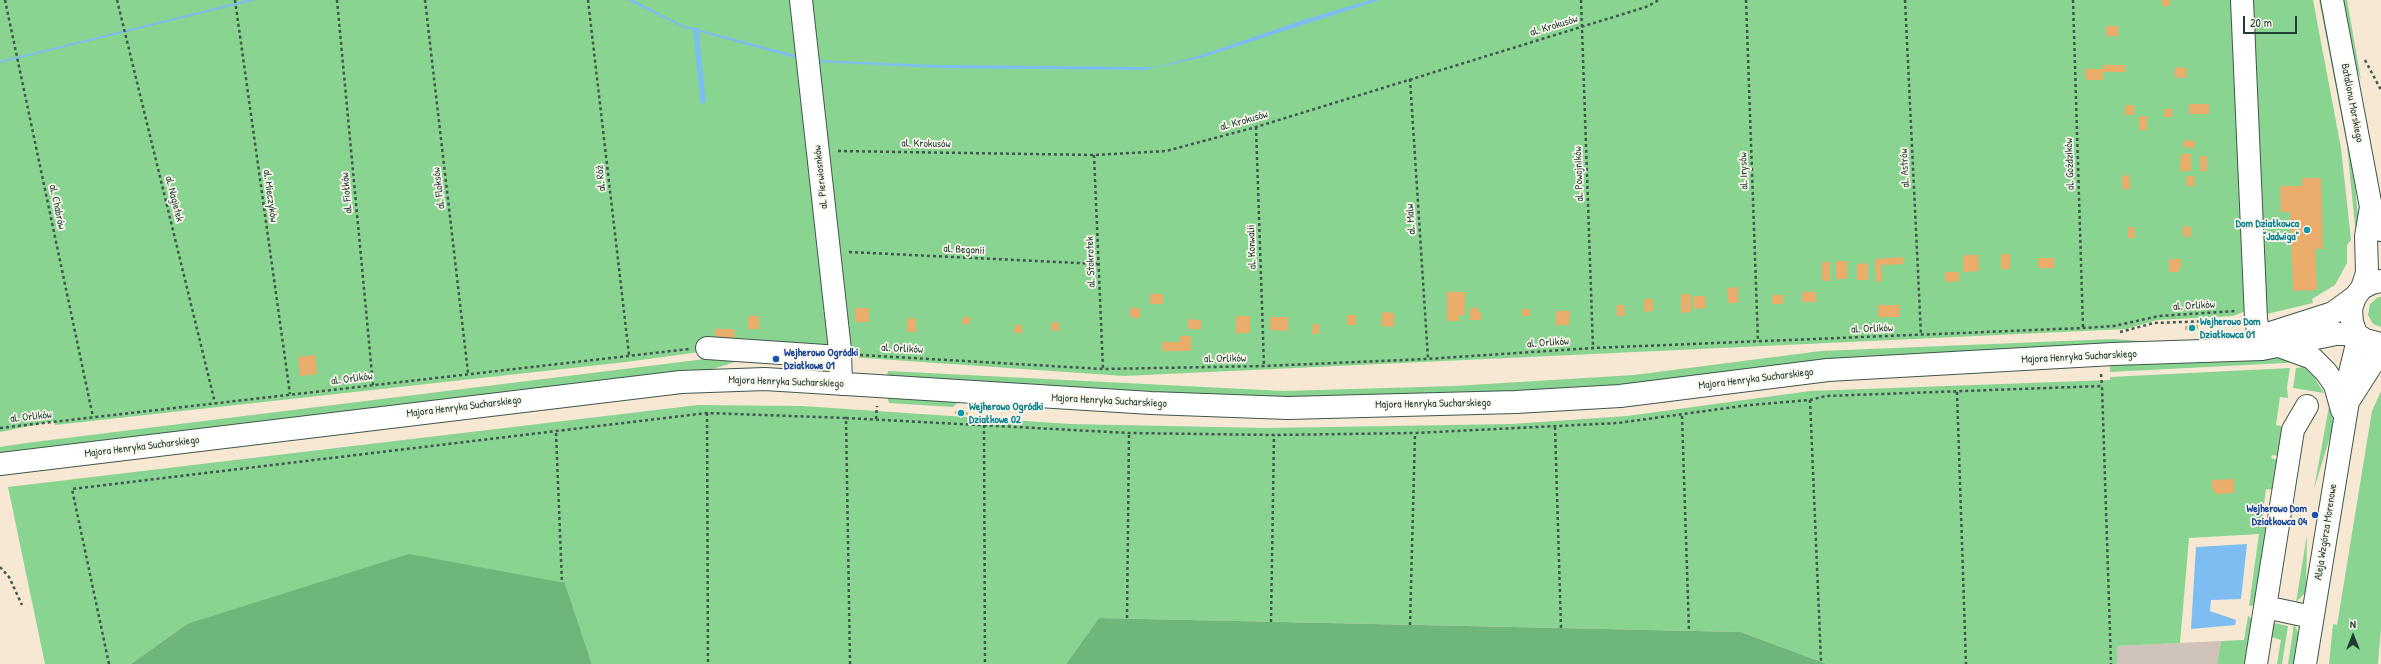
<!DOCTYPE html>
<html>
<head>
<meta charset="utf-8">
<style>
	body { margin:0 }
	#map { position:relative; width:2381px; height:664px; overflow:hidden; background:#f6e8d2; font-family:"Patrick Hand",sans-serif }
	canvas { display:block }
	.north { position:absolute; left:2333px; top:616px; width:40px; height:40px; -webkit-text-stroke:3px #fbf7ec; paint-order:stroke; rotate:0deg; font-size:11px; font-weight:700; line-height:16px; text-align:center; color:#1f3d34 }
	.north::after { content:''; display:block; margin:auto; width:14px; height:18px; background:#1f3d34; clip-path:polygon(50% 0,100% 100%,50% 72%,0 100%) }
	.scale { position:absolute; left:2243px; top:16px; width:54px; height:18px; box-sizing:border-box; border:2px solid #1f3d34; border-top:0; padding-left:5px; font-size:12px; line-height:14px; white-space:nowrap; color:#1f3d34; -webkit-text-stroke:3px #fbf7ec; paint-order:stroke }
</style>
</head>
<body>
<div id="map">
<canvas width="2381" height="664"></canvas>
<div class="north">N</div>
<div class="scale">20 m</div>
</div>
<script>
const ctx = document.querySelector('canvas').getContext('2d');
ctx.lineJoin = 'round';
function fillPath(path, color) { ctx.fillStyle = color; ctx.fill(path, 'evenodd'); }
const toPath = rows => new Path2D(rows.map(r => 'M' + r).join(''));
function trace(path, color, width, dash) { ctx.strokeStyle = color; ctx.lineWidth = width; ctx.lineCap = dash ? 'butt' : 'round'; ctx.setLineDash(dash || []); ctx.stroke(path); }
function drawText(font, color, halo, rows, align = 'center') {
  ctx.font = font + ' "Patrick Hand",sans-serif'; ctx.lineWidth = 3.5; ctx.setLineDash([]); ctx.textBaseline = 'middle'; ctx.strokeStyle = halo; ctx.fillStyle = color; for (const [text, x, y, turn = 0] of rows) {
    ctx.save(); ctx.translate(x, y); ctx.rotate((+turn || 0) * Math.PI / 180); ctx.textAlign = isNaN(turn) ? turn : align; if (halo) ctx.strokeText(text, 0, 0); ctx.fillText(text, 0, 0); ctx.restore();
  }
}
const industrial = toPath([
	[2221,641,2217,664,2117,664,2117,646]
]);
const green = toPath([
	[0,0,791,0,831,349,707,351,626,362,55,425,54,421,0,432],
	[808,0,2313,0,2341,148,2351,240,2347,245,2347,263,2335,285,2312,299,2313,303,2267,314,2265,311,2243,312,2233,316,2157,320,2126,329,1124,376,850,357],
	[2319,0,2323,0,2351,151,2361,241,2356,236,2347,145],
	[2343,0,2347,0,2361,80,2357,69],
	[2378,297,2381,297,2381,327,2373,324,2368,315,2370,304],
	[2113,339,2140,341,2123,346,1824,360,1640,384,1544,391,1289,397,1189,395,887,377,888,371,1284,391,1454,386,1634,375,1821,351],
	[2267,354,2304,362,2110,372,2110,366],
	[713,358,735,359,735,362,703,372,0,453,0,447,26,443],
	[2304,367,2314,377,2324,393,2293,388,2296,368],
	[2290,368,2287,387,2288,398,2280,397,2276,425,2284,427,2279,456,2272,455,2271,458,2279,460,2274,490,2266,489,2262,520,2269,522,2257,605,2249,606,2259,534,2189,538,2180,643,2117,646,2117,664,1827,664,1741,632,1099,618,1066,664,592,664,565,583,187,624,131,664,45,664,8,487,698,405,802,406,1070,424,1266,428,1511,424,1627,416,1810,391,2110,380,2110,377],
	[2381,391,2381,628,2378,664,2329,664,2333,624,2337,625,2338,619,2372,411],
	[2331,395,2333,427,2314,489],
	[887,396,950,402,957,403,953,407,889,403],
	[2307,535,2306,592,2296,602],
	[2248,616,2255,621,2248,664,2217,664,2221,641,2244,640],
	[2274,623,2288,626,2282,664,2277,664,2281,640,2268,636],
	[2294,624,2300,636,2295,664,2288,664]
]);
const forest = toPath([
	[409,554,565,583,592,664,131,664,187,624],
	[1099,618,1741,632,1827,664,1066,664]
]);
const water = toPath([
	[247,0,256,0,0,63,0,61],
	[627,0,633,0,682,25,814,60,935,65,1144,67,1155,67,1198,56,1303,20,1370,0,1380,0,1204,57,1144,70,937,68,815,62,795,58,682,27],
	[2247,544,2241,599,2211,600,2210,611,2236,620,2235,625,2191,629,2196,547]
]);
const stream = toPath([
	[696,30,703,101]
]);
const building = toPath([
	[2162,0,2170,0,2170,6,2162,6],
	[2106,26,2118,26,2118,36,2106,36],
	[2103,65,2125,65,2125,72,2103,72,2103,80,2086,80,2085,69,2103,69],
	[2175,67,2187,68,2186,78,2174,77],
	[2189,104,2209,104,2209,114,2189,114],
	[2125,105,2134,105,2134,115,2125,115],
	[2165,109,2172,109,2172,117,2164,117],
	[2139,116,2147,116,2147,130,2139,130],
	[2184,140,2195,141,2194,148,2183,147],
	[2181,154,2191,154,2191,171,2180,171],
	[2200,156,2207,156,2207,171,2200,171],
	[2129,175,2130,189,2122,189,2122,176],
	[2187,176,2195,176,2194,186,2186,186],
	[2302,178,2321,178,2323,249,2315,249,2317,290,2293,291,2290,212,2281,212,2280,186,2302,186],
	[2183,226,2191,227,2191,237,2183,236],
	[2128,227,2134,227,2135,238,2128,238],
	[2001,254,2010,254,2010,269,2001,269],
	[1963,255,1978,255,1979,271,1963,272],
	[1903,257,1904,264,1881,265,1882,281,1876,282,1875,259],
	[2038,258,2054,258,2054,268,2038,268],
	[2169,259,2181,259,2181,268,2179,269,2179,272,2169,272],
	[1836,261,1847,261,1847,279,1836,279],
	[1822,262,1830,262,1830,281,1822,281],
	[1868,263,1868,280,1857,280,1857,264],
	[1945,272,1959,272,1959,281,1945,282],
	[1738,287,1738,303,1728,303,1727,288],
	[1447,292,1465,292,1465,315,1459,315,1459,321,1447,321],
	[1802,292,1816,292,1816,302,1802,302],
	[1150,294,1163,294,1163,304,1150,304],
	[1681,294,1690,294,1691,312,1681,313],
	[1772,295,1783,295,1783,304,1772,304],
	[1693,296,1705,296,1706,308,1693,309],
	[1644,299,1653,299,1653,311,1644,312],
	[1617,305,1624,305,1625,316,1617,316],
	[1878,305,1900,305,1899,317,1878,317],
	[855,308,869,308,869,322,855,322],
	[1130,308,1140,308,1140,318,1130,317],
	[1470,308,1478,308,1478,312,1481,312,1481,320,1470,320],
	[1522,309,1530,309,1530,316,1522,316],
	[1556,311,1570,311,1569,325,1556,325],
	[1382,312,1394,313,1394,327,1381,326],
	[1347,315,1356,315,1356,325,1347,325],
	[748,316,759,316,759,329,748,329],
	[1236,316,1250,316,1250,333,1236,333],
	[963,317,970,317,970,324,962,324],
	[1270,317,1288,317,1288,331,1270,330],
	[907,318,916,319,916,332,907,332],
	[1188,319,1201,320,1201,329,1188,329],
	[1052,322,1059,322,1059,331,1051,330],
	[1313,324,1319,324,1319,334,1312,334],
	[1015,325,1022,325,1022,333,1014,333],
	[2198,325,2198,329,2185,330,2185,326],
	[715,329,734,329,734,340,715,340],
	[1180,336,1191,336,1191,351,1162,351,1162,342,1180,342],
	[315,355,317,374,300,376,298,357],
	[955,411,968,412,968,415,955,414],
	[2234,479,2234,493,2215,494,2215,490,2212,490,2212,480]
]);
const path = toPath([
	[5,0,93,417],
	[117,0,215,403],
	[235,0,290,394],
	[337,0,373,385],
	[425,0,468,373],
	[588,0,629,355],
	[1581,0,1593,348],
	[1746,0,1758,342],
	[1905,0,1921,335],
	[2073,0,2083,328],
	[2365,60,2381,90],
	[1410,79,1428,359],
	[1256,127,1264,366],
	[838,151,1094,155,1166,151,1256,127,1646,7,1659,0],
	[1094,155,1103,369],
	[849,252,1099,264],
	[2120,332,2154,323,2237,320],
	[860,355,1103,369,1264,366,1426,359,1593,348,2083,328,2114,326,2159,316,2236,311],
	[2101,374,2102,386],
	[1957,392,1966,664],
	[1810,400,1821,662],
	[707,413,708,664],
	[1682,416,1689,631],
	[876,419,877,406],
	[984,425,985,664],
	[1555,427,1561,628],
	[0,428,689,349],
	[556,433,562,583],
	[0,567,9,577,22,605],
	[1127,618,1129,433],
	[1271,622,1274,435],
	[1410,625,1415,433],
	[109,664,72,489,707,413,846,418],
	[850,664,846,418,1129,433,1274,435,1415,433,1618,423,1749,405,1810,400,1826,396,2102,386,2111,664]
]);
const minor = toPath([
	[801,0,840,350,841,384],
	[2242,0,2256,319,2259,337],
	[2255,338,2333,313,2355,297],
	[707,348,840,357],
	[0,464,681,382,765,379,1151,403,1288,408,1516,402,1620,396,1828,370,2113,354,2262,349,2336,334,2356,334],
	[2265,607,2312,617],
	[2256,664,2293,430,2307,406]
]);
const major = toPath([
	[2332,0,2371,207,2381,230],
	[2381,281,2372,283,2362,288,2355,297,2351,309,2352,322,2356,334,2365,340,2381,344],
	[2362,288,2367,273,2366,236,2371,207],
	[2279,346,2312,358,2326,372,2335,385,2342,410],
	[2349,400,2381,350],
	[2305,664,2348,401,2349,377,2356,348,2356,334]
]);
const markers = [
	[2307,230,4,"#0f9aa8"],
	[2192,328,4,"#0f9aa8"],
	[776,359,4,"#1a4fb4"],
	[961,413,4,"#0f9aa8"],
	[2315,515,4,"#1a4fb4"]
];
const streetNames = [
	["al. Krokusów",1554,26,-17],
	["Batalionu Morskiego",2352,103,79],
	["al. Krokusów",1244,121,-16],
	["al. Krokusów",926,144,1],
	["al. Goździków",2070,164,-92],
	["al. Astrów",1905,168,-93],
	["al. Irysów",1744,171,-92],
	["al. Powojników",1579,174,-92],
	["al. Pierwiosnków",821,177,-96],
	["al. Róż",601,178,-96],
	["al. Floksów",439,188,-97],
	["al. Fiołków",347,193,-95],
	["al. Mieczyków",270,196,82],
	["al. Nagietek",174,199,76],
	["al. Chabrów",57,207,78],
	["al. Malw",1411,219,-94],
	["al. Konwalii",1252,247,-92],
	["al. Begonii",964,250,3],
	["al. Stokrotek",1091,262,-92],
	["al. Orlików",2194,306,-3],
	["al. Orlików",1872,329,-2],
	["al. Orlików",1548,343,-4],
	["al. Orlików",902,349,3],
	["Majora Henryka Sucharskiego",2079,357,-3],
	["al. Orlików",1225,359,-1],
	["al. Orlików",352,379,-7],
	["Majora Henryka Sucharskiego",1756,379,-7],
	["Majora Henryka Sucharskiego",786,382,2],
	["Majora Henryka Sucharskiego",1109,401,3],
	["Majora Henryka Sucharskiego",1433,404,-1],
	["Majora Henryka Sucharskiego",464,407,-7],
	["al. Orlików",31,417,-6],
	["Majora Henryka Sucharskiego",142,447,-7],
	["Aleja Wzgórza Morenowe",2326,532,-81]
];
const cultureNames = [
	["Dom Działkowca",2299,224,"right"],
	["\"Jadwiga\"",2299,237,"right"],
	["Wejherowo Dom",2200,322],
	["Działkowca 01",2200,335],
	["Wejherowo Ogródki",969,407],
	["Działkowe 02",969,420]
];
const transitNames = [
	["Wejherowo Ogródki",784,353],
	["Działkowe 01",784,366],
	["Wejherowo Dom",2307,509,"right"],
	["Działkowca 04",2307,522,"right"]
];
fillPath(industrial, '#cec2b9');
fillPath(green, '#8ad491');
fillPath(forest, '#6fb67b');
fillPath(water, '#7dbdf2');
trace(stream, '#7dbdf2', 5.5);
fillPath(building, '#e9ac6b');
trace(minor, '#3f574c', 24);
trace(major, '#3f574c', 24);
trace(path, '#3f574c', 2.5, [3, 3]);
trace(minor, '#fff', 22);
trace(major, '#fff', 22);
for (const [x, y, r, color] of markers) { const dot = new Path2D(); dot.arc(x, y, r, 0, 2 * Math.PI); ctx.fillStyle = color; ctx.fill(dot); trace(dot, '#fbf7ec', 1.5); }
drawText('11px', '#1f3d34', '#fbf7ec', streetNames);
drawText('bold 11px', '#0d838f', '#fbf7ec', cultureNames, 'left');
drawText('bold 11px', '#164399', '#fbf7ec', transitNames, 'left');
</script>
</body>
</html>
